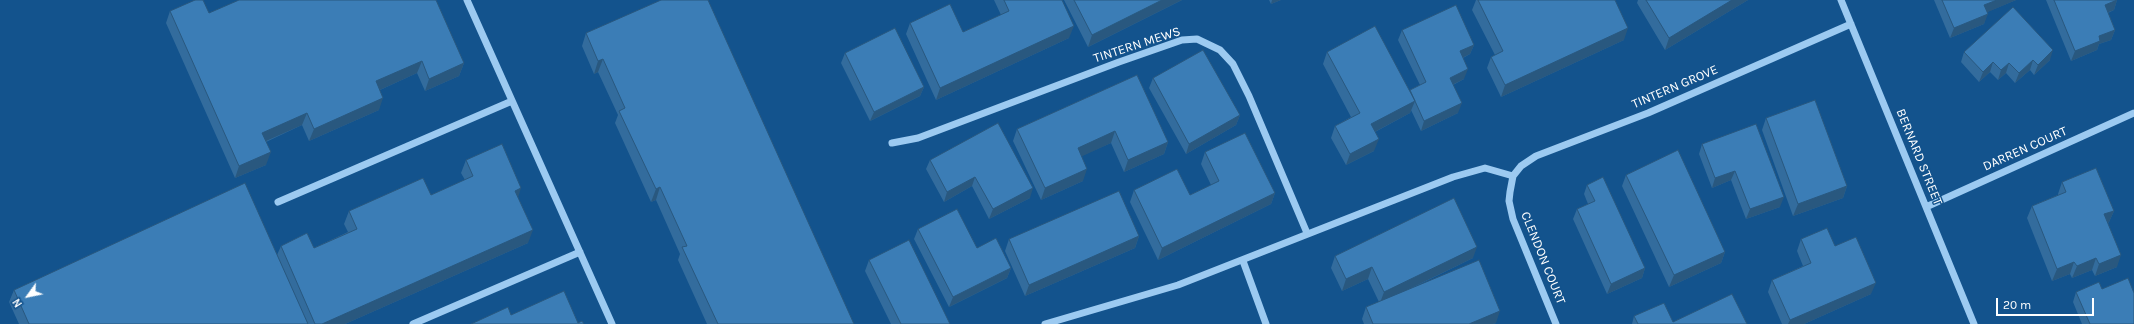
<!DOCTYPE html>
<html>
<head>
<meta charset="utf-8">
<style>
	body { margin:0 }
	#map { position:relative; width:2134px; height:324px; overflow:hidden; background:#13538d; font-family:Karla,sans-serif }
	canvas { display:block }
	.north { position:absolute; left:8px; top:276px; width:40px; height:40px; -webkit-text-stroke:3px #13538d; paint-order:stroke; rotate:237deg; font-size:11px; font-weight:700; line-height:16px; text-align:center; color:#fff }
	.north::after { content:''; display:block; margin:auto; width:14px; height:18px; background:#fff; clip-path:polygon(50% 0,100% 100%,50% 72%,0 100%) }
	.scale { position:absolute; left:1996px; top:298px; width:98px; height:18px; box-sizing:border-box; border:2px solid #fff; border-top:0; padding-left:5px; font-size:12px; line-height:14px; white-space:nowrap; color:#fff; -webkit-text-stroke:3px #13538d; paint-order:stroke }
</style>
</head>
<body>
<div id="map">
<canvas width="2134" height="324"></canvas>
<div class="north">N</div>
<div class="scale">20 m</div>
</div>
<script>
const ctx = document.querySelector('canvas').getContext('2d');
ctx.lineJoin = 'round';
const toPath = rows => new Path2D(rows.map(r => 'M' + r).join(''));
function trace(path, color, width, dash) { ctx.strokeStyle = color; ctx.lineWidth = width; ctx.lineCap = dash ? 'butt' : 'round'; ctx.setLineDash(dash || []); ctx.stroke(path); }
function fillPath(path, color) { ctx.fillStyle = color; ctx.fill(path, 'evenodd'); }
function drawText(font, color, halo, rows, align = 'center') {
  ctx.font = font + ' Karla,sans-serif'; ctx.lineWidth = 3; ctx.setLineDash([]); ctx.textBaseline = 'middle'; ctx.strokeStyle = halo; ctx.fillStyle = color; for (const [text, x, y, turn = 0] of rows) {
    ctx.save(); ctx.translate(x, y); ctx.rotate((+turn || 0) * Math.PI / 180); ctx.textAlign = isNaN(turn) ? turn : align; if (halo) ctx.strokeText(text, 0, 0); ctx.fillText(text, 0, 0); ctx.restore();
  }
}
const minor = toPath([
	[467,0,612,324],
	[1841,0,1974,324],
	[892,143,918,138,1119,62,1182,40,1197,39,1220,50,1233,64,1249,96,1307,233],
	[278,202,512,101],
	[1926,207,2134,113],
	[1243,261,1266,324],
	[413,324,580,252],
	[1045,324,1178,285,1453,177,1485,168,1513,176],
	[1556,324,1513,219,1509,201,1510,192,1513,176,1521,166,1536,156,1648,113,1851,24]
]);
const wall = toPath([
	[994,0,1062,0,1069,38,936,100,906,34,910,23,963,32,1001,15],
	[1064,0,1182,0,1088,47],
	[1269,0,1281,0,1271,4],
	[1476,0,1615,0,1624,40,1501,97,1487,68,1491,57,1495,55,1472,10],
	[1638,0,1748,0,1665,50,1637,3],
	[1934,0,2016,0,1987,12,1984,24,1950,38],
	[2046,0,2117,0,2114,10,2108,13,2115,30,2111,40,2099,44,2097,50,2071,61],
	[170,11,209,13,464,63,459,76,425,91,417,73,380,90,379,110,309,141,302,125,266,142,266,165,235,178,166,23],
	[1402,30,1474,45,1470,54,1463,58,1464,79,1453,85,1458,113,1421,131,1411,110,1410,113,1375,132,1374,151,1346,165,1331,138,1335,126,1351,117,1323,64,1327,52,1410,91,1410,90,1420,85,1398,40],
	[586,33,854,324,707,324,678,260,680,254,656,200,651,202,615,123,618,115,598,72,594,74,582,46],
	[1964,52,2050,60,2034,75,2030,70,2015,83,2006,73,1998,80,1990,72,1979,82,1961,62],
	[845,53,924,87,920,96,870,121,841,63],
	[1137,75,1168,142,1164,154,1124,172,1111,143,1081,156,1083,181,1041,200,1013,141,1017,129],
	[1153,78,1240,115,1236,125,1186,154,1149,88],
	[1766,118,1847,186,1843,198,1793,216,1762,130],
	[1702,144,1780,207,1746,219,1731,180,1712,188,1699,154],
	[1205,152,1275,193,1271,204,1158,260,1130,202,1134,190,1190,195,1211,185,1201,164],
	[466,160,518,197,528,243,345,324,19,324,9,302,14,290,277,255,281,246,314,248,348,232,344,224,349,211,431,195,465,180,461,173],
	[930,160,1030,198,989,219,972,186,944,202,926,169],
	[1626,175,1725,252,1721,263,1669,287,1622,186],
	[2062,182,2114,211,2109,222,2108,223,2117,267,2095,276,2092,270,2072,278,2070,274,2052,281,2027,218,2032,206,2058,195,2058,194],
	[1587,185,1645,268,1642,278,1607,294,1573,219,1577,209,1588,204,1584,194],
	[918,229,977,248,1011,268,1007,278,949,307,914,239],
	[1139,236,1135,248,1025,296,1005,251,1009,239],
	[1801,239,1835,246,1871,294,1804,324,1782,324,1768,292,1772,280,1803,266,1797,251],
	[1335,256,1473,258,1414,287,1496,323,1493,324,1364,324,1362,319,1366,307,1379,302,1368,279,1342,291,1331,268],
	[869,260,950,324,891,324,865,271],
	[2102,289,2134,324,2082,324,2073,302,2076,292],
	[1634,316,1673,322,1747,324,1632,324]
]);
const shadedWall = toPath([
	[1162,0,1182,0,1088,47,1092,35],
	[1272,0,1281,0,1271,4],
	[1732,0,1748,0,1665,50,1669,38],
	[1997,0,2016,0,1981,15,1984,5],
	[2117,0,2114,10,2101,15,2105,5],
	[1988,14,1984,24,1950,38,1954,28],
	[1074,26,1069,38,936,100,940,88],
	[1628,28,1624,40,1501,97,1505,85],
	[2115,30,2111,40,2099,44,2097,50,2071,61,2075,51,2099,36],
	[1474,45,1470,54,1456,61,1460,51],
	[2053,50,2050,60,2034,75,2038,65],
	[603,59,598,72,594,74,598,61],
	[2033,60,2030,70,2015,83,2019,73],
	[422,61,417,73,371,94,376,81],
	[1993,62,1990,72,1979,82,1983,72],
	[464,63,459,76,425,91,429,79],
	[2009,63,2006,73,1998,80,2001,70],
	[1468,69,1464,79,1446,88,1450,78],
	[924,87,920,96,870,121,874,112],
	[383,98,379,110,309,141,314,129],
	[1415,101,1410,113,1367,136,1371,124],
	[1462,103,1458,113,1421,131,1424,121],
	[307,113,302,125,257,145,262,133],
	[1240,115,1236,125,1186,154,1189,144],
	[1115,131,1111,143,1074,160,1078,148],
	[1379,139,1374,151,1346,165,1350,154],
	[1168,142,1164,154,1124,172,1128,160],
	[271,152,266,165,235,178,239,166],
	[1087,169,1083,181,1041,200,1045,188],
	[1735,171,1731,180,1712,188,1715,178],
	[975,177,972,186,944,202,947,192],
	[1847,186,1843,198,1793,216,1798,204],
	[660,187,656,200,651,202,656,189],
	[521,188,517,201,515,191],
	[1033,188,1030,198,989,219,993,209],
	[1275,193,1271,204,1158,260,1162,248],
	[1784,197,1780,207,1746,219,1750,209],
	[2114,211,2109,222,2100,226,2104,214],
	[533,230,528,243,345,324,322,324],
	[1139,236,1135,248,1025,296,1029,285],
	[1477,247,1473,258,1380,303,1384,292],
	[1725,252,1721,263,1669,287,1674,275],
	[2121,255,2117,267,2095,276,2099,264],
	[2096,258,2092,270,2072,278,2077,266],
	[2074,262,2070,274,2052,281,2057,269],
	[1372,267,1368,279,1342,291,1346,279],
	[1011,268,1007,278,949,307,953,297],
	[1645,268,1642,278,1607,294,1611,284],
	[1876,283,1871,294,1804,324,1788,324,1790,320],
	[1500,311,1496,323,1493,324,1469,324]
]);
const building = toPath([
	[195,0,203,0,209,13,239,0,436,0,464,63,429,79,422,61,376,81,383,98,314,129,307,113,262,133,271,152,239,166,170,11,195,0],
	[661,0,708,0,854,324,718,324,682,247,687,246,660,187,656,189,619,111,625,108,603,59,598,61,586,33,661,0],
	[1004,0,1062,0,1074,26,940,88,910,23,950,4,963,32,1009,11,1004,0],
	[1074,0,1162,0,1092,35,1074,0],
	[1478,0,1615,0,1628,28,1505,85,1491,57,1503,51,1478,0],
	[1646,0,1732,0,1669,38,1646,0],
	[1942,0,1997,0,1984,5,1988,14,1954,28,1942,0],
	[2054,0,2117,0,2105,5,2115,30,2099,36,2100,41,2075,51,2054,0],
	[1456,5,1474,45,1460,51,1468,69,1450,78,1462,103,1424,121,1410,90,1426,82,1402,30,1456,5],
	[2013,7,2053,50,2038,65,2033,60,2019,73,2009,63,2001,70,1993,62,1983,72,1964,52,2013,7],
	[1375,26,1415,101,1371,124,1379,139,1350,154,1335,126,1360,113,1327,52,1375,26],
	[895,28,924,87,874,112,845,53,895,28],
	[1203,50,1240,115,1189,144,1153,78,1203,50],
	[1137,75,1168,142,1128,160,1115,131,1078,148,1087,169,1045,188,1017,129,1137,75],
	[1815,100,1847,186,1798,204,1766,118,1815,100],
	[998,123,1033,188,993,209,975,177,947,192,930,160,998,123],
	[1756,124,1784,197,1750,209,1735,171,1715,178,1702,144,1756,124],
	[1245,133,1275,193,1162,248,1134,190,1177,169,1190,195,1219,181,1205,152,1245,133],
	[502,144,521,188,515,191,533,230,322,324,315,324,281,246,307,233,314,248,357,229,349,211,423,178,431,195,473,176,466,160,502,144],
	[1678,150,1725,252,1674,275,1626,175,1678,150],
	[2096,168,2114,211,2104,214,2121,255,2099,264,2096,258,2077,266,2074,262,2057,269,2032,206,2066,192,2062,182,2096,168],
	[1603,177,1645,268,1611,284,1577,209,1595,201,1587,185,1603,177],
	[245,183,308,324,29,324,14,290,245,183],
	[1119,191,1139,236,1029,285,1009,239,1119,191],
	[1454,198,1477,247,1384,292,1372,267,1346,279,1335,256,1454,198],
	[957,209,977,248,996,238,1011,268,953,297,918,229,957,209],
	[1827,228,1835,246,1856,237,1876,283,1790,320,1772,280,1811,263,1801,239,1827,228],
	[909,240,950,324,901,324,869,260,909,240],
	[1479,260,1500,311,1469,324,1373,324,1366,307,1479,260],
	[2128,278,2134,293,2134,324,2090,324,2076,292,2099,282,2102,289,2128,278],
	[564,291,578,323,582,321,584,324,471,324,508,307,511,315,564,291],
	[1732,294,1747,324,1638,324,1634,316,1664,303,1673,322,1732,294]
]);
const streetNames = [
	["TINTERN MEWS",1137,45,-18],
	["TINTERN GROVE",1675,87,-23],
	["DARREN COURT",2025,149,-24],
	["BERNARD STREET",1919,157,68],
	["CLENDON COURT",1543,258,68]
];
trace(minor, '#9ccaf1', 7);
fillPath(wall, '#336c9d');
fillPath(shadedWall, '#29587f');
fillPath(building, '#3b7db6');
trace(building, '#29587f', 1);
drawText('13px', '#fff', '#13538d', streetNames);
</script>
</body>
</html>
